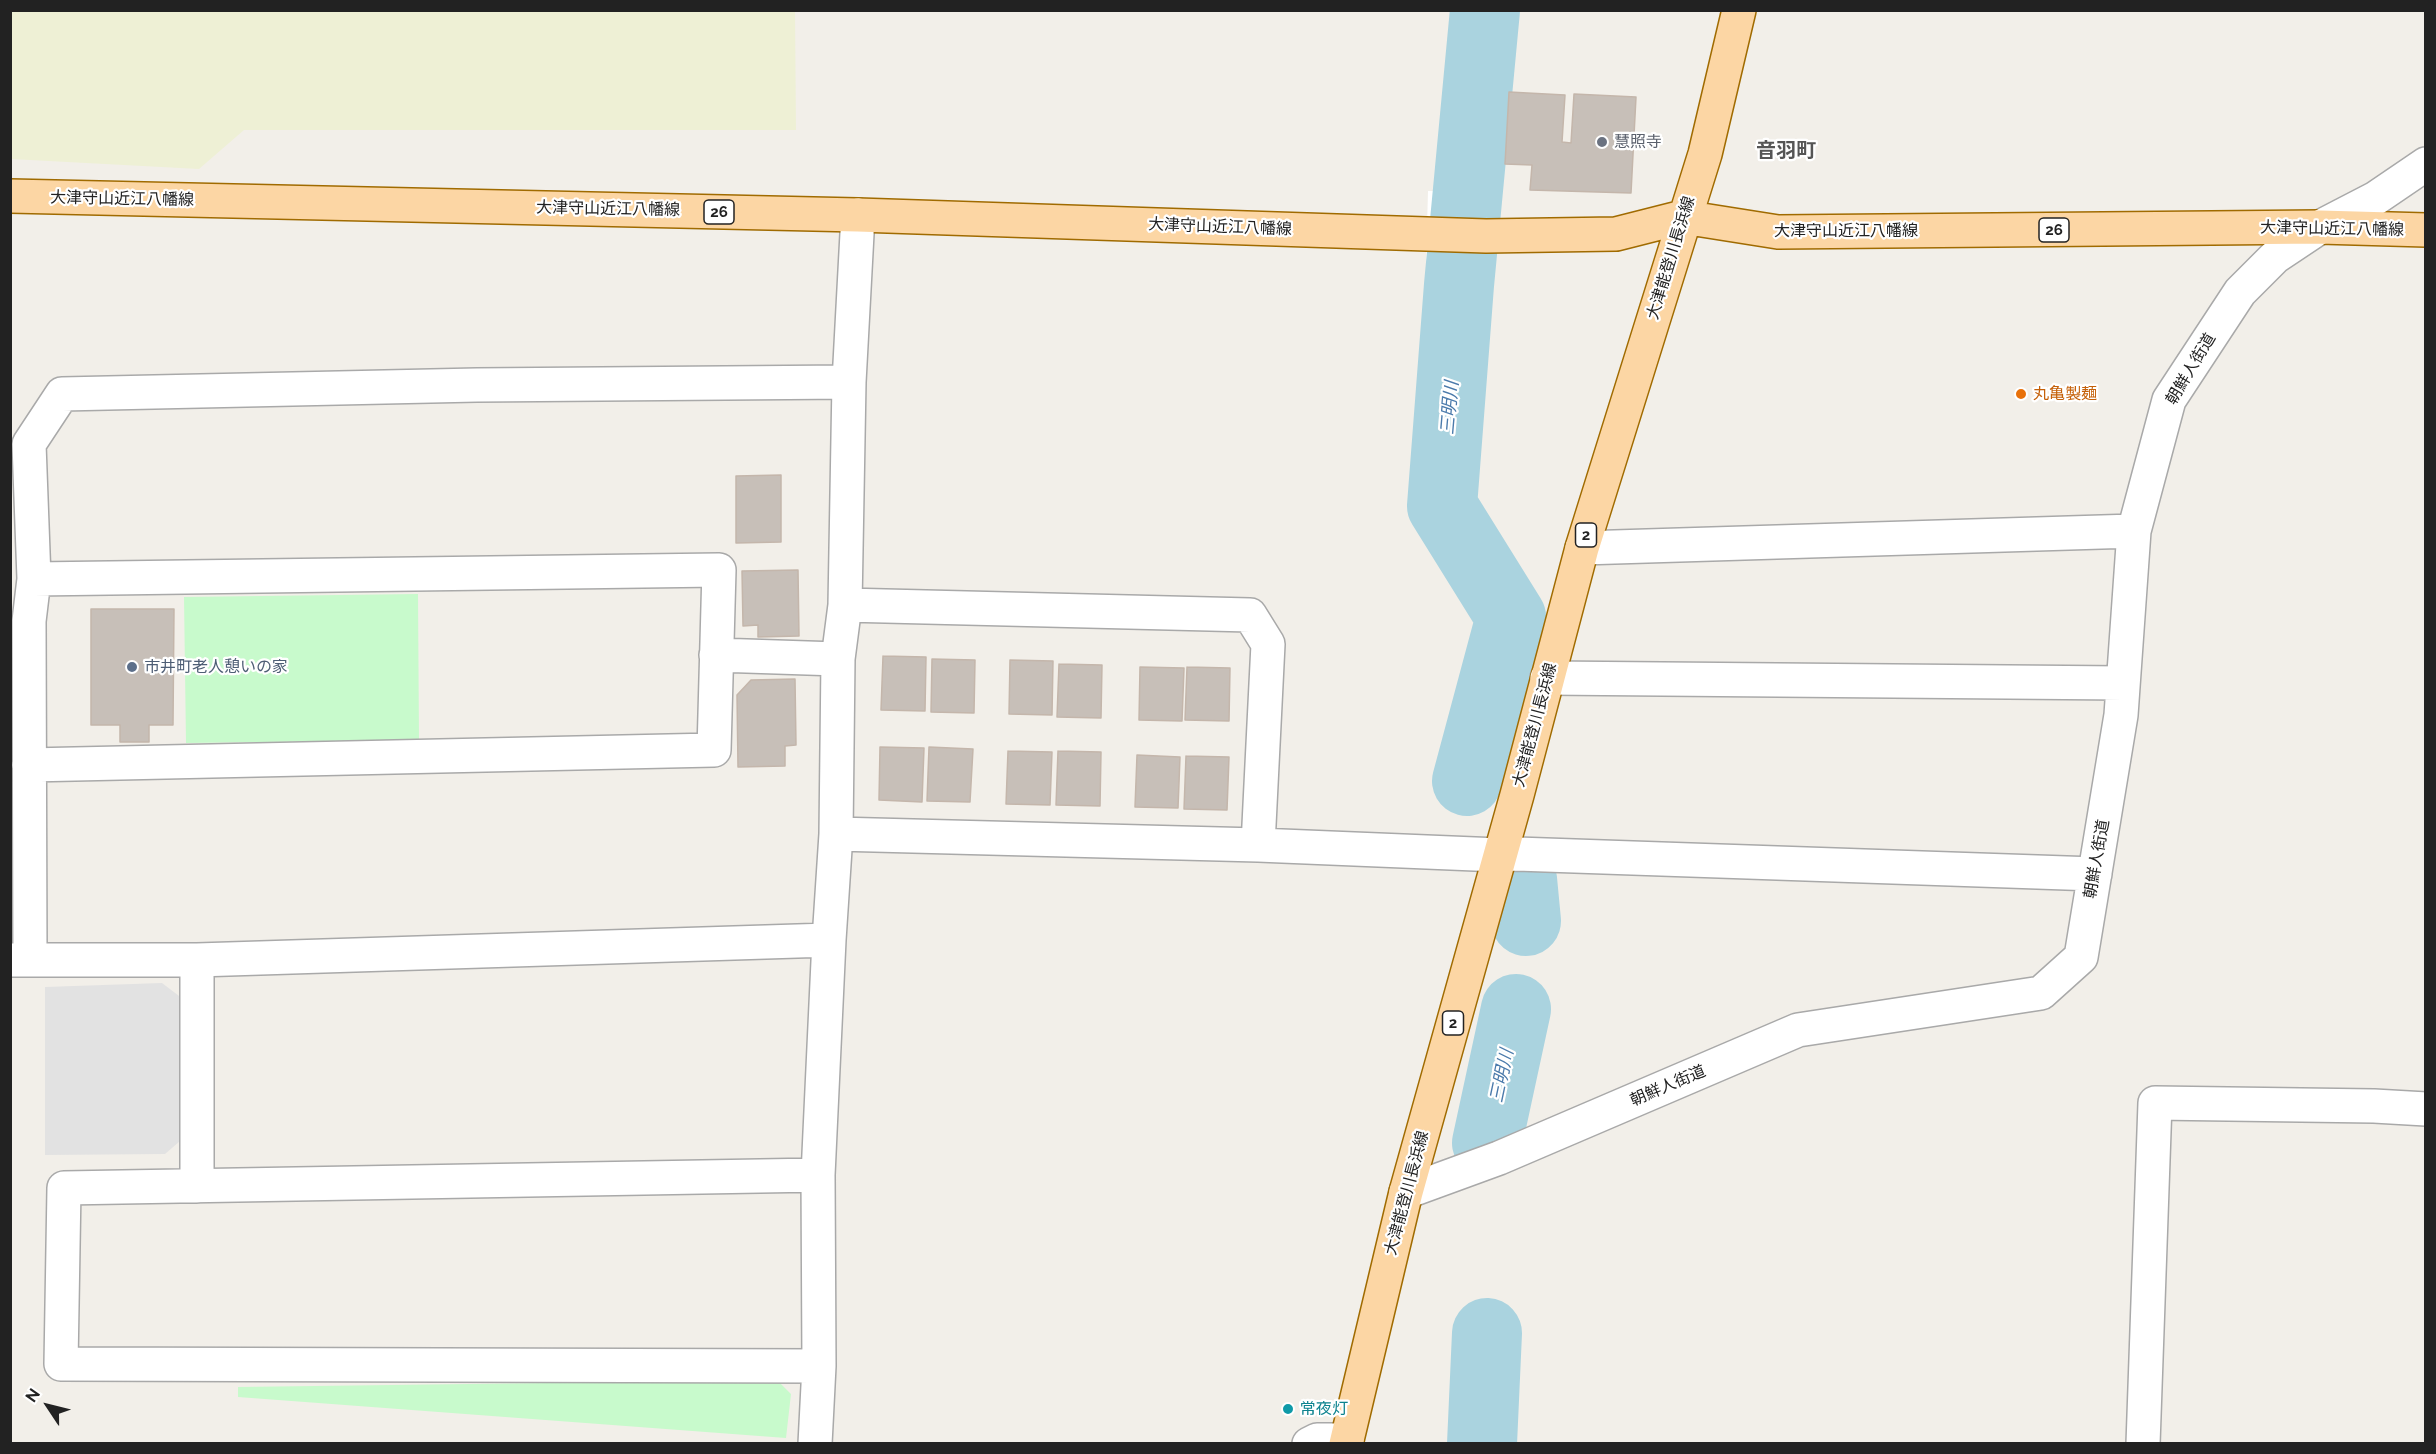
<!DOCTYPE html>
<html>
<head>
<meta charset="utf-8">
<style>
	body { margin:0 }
	#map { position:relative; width:2436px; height:1454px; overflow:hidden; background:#f2efe9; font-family:Raleway,sans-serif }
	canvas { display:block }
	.frame { position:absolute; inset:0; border:12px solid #222; pointer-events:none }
	.north { position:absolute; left:18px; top:1376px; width:60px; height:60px; -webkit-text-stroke:4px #fff; paint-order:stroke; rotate:305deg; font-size:16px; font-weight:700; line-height:24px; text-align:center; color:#222 }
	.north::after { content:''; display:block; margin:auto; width:21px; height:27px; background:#222; clip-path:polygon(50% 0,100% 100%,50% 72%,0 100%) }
</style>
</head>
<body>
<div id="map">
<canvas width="2436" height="1454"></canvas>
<div class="frame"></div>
<div class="north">N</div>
</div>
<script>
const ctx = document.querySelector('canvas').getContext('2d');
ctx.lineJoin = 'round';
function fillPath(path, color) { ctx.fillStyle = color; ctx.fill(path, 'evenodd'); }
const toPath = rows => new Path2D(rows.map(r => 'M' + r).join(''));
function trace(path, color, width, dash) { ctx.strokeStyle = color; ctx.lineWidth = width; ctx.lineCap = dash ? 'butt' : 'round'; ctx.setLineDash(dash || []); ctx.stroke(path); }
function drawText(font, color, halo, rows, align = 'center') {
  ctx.font = font + ' Raleway,"Noto Sans JP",sans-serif'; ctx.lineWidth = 4.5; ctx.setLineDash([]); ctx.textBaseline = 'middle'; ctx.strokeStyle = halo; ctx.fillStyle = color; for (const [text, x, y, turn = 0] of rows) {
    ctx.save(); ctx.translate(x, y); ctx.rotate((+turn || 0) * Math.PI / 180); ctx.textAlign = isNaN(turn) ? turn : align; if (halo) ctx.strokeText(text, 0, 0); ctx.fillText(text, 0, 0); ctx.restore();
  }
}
const farmland = toPath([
	[10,11,795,11,796,130,244,130,199,169,11,159]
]);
const park = toPath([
	[418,594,419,740,186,743,184,597],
	[777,1380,791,1394,786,1438,238,1397,238,1387]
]);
const parking = toPath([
	[162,983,183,999,187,1135,165,1154,45,1155,45,987]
]);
const pier = toPath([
	[1428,191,1487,192,1485,266,1426,264]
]);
const river = toPath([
	[1467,781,1511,617,1442,506,1459,285,1485,10],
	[1522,879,1526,921],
	[1487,1143,1516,1009],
	[1482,1444,1487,1333]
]);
const building = toPath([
	[1509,92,1565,95,1562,142,1571,143,1574,94,1636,97,1631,193,1530,190,1532,165,1505,164,1509,92],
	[781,475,781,542,736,543,736,476,781,475],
	[798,570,799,636,758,637,758,625,743,626,742,571,798,570],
	[91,609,174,609,173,725,149,725,149,742,120,742,120,725,91,725,91,609],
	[883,656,926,657,925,711,881,710,883,656],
	[932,659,975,660,974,713,931,712,932,659],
	[1010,660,1053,661,1052,715,1009,714,1010,660],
	[1059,664,1102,665,1101,718,1057,717,1059,664],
	[1140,667,1184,668,1182,721,1139,720,1140,667],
	[1187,667,1230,668,1229,721,1185,720,1187,667],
	[795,679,796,745,785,746,785,766,738,767,737,695,751,680,795,679],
	[880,747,924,748,922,802,879,800,880,747],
	[929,747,973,749,970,802,927,801,929,747],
	[1008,751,1052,752,1050,805,1006,804,1008,751],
	[1058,751,1101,752,1100,806,1056,805,1058,751],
	[1137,755,1180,757,1178,808,1135,807,1137,755],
	[1186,756,1229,757,1227,810,1184,809,1186,756]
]);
const street = toPath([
	[1582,548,2134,531],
	[845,605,1250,615,1268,644,1258,845],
	[716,655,838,659],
	[1547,678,2123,683],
	[29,765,714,750,719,570,34,579],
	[836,834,1258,845,1499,855,1517,854,2095,874],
	[10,960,197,960,829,940],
	[30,960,29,621,34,579,29,444,62,394,477,385,849,382],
	[197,960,197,1186],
	[818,1175,64,1188,61,1364,819,1366],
	[1406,1192,1499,1158,1798,1030,2041,993,2081,957,2121,715,2134,531,2169,400,2240,292,2275,257,2320,227,2376,198,2426,164],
	[815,1444,819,1366,818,1175,829,940,836,834,838,659,845,605,849,382,858,215],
	[1309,1444,1317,1440,1347,1440],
	[2143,1444,2155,1103,2374,1106,2426,1109]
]);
const primary = toPath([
	[10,196,858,215,1486,236,1616,234,1683,217,1778,232,2320,227,2426,230],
	[1346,1444,1406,1192,1517,795,1582,548,1705,154,1739,10]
]);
const markers = [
	[1602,142,6,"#6b7280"],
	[2021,394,6,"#e8710a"],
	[132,667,6,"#5c6f8a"],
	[1288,1409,6,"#0f9aa8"]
];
const shields = [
	[719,212,30],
	[2054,230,30],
	[1586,535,21],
	[1453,1023,21]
];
const shieldNames = [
	["26",719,212],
	["26",2054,230],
	["2",1586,535],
	["2",1453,1023]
];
const worshipNames = [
	["慧照寺",1614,142]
];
const streetNames = [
	["大津守山近江八幡線",122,199,1],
	["大津守山近江八幡線",608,209,1],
	["大津守山近江八幡線",1220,227,2],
	["大津守山近江八幡線",2332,229,1],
	["大津守山近江八幡線",1846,231],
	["大津能登川長浜線",1671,258,-73],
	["朝鮮人街道",2191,369,-59],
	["大津能登川長浜線",1535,725,-75],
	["朝鮮人街道",2097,859,-80],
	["朝鮮人街道",1668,1086,-23],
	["大津能登川長浜線",1407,1193,-75]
];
const foodNames = [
	["丸亀製麺",2033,394]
];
const serviceNames = [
	["市井町老人憩いの家",144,667]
];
const cultureNames = [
	["常夜灯",1300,1409]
];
const waterNames = [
	["三明川",1450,408,-85],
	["三明川",1502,1076,-78]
];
const quarterNames = [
	["音羽町",1786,151]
];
fillPath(farmland, '#eef0d5');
fillPath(park, '#c8facc');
fillPath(parking, '#e2e2e2');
fillPath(pier, '#fff');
trace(river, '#aad3df', 70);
fillPath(building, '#c7bfb8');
trace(building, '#c4b6ab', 1.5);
trace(street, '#a9a9a9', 36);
trace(primary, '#a06b00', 36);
trace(street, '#fff', 33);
trace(primary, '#fcd6a4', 33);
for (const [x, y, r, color] of markers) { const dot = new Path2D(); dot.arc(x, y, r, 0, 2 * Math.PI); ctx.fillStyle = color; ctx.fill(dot); trace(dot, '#fff', 2); }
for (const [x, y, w] of shields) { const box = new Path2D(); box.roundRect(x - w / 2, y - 12, w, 24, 4.5); ctx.fillStyle = '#fff'; ctx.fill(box); trace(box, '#222', 1.5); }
drawText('bold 15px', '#222', null, shieldNames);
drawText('16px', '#5b616d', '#fff', worshipNames, 'left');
drawText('16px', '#222', '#fff', streetNames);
drawText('16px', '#c56008', '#fff', foodNames, 'left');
drawText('16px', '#4e5e75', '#fff', serviceNames, 'left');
drawText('16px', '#0d838f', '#fff', cultureNames, 'left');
drawText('italic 18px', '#4a7aab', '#fff', waterNames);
drawText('bold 20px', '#555', '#fff', quarterNames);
</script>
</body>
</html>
